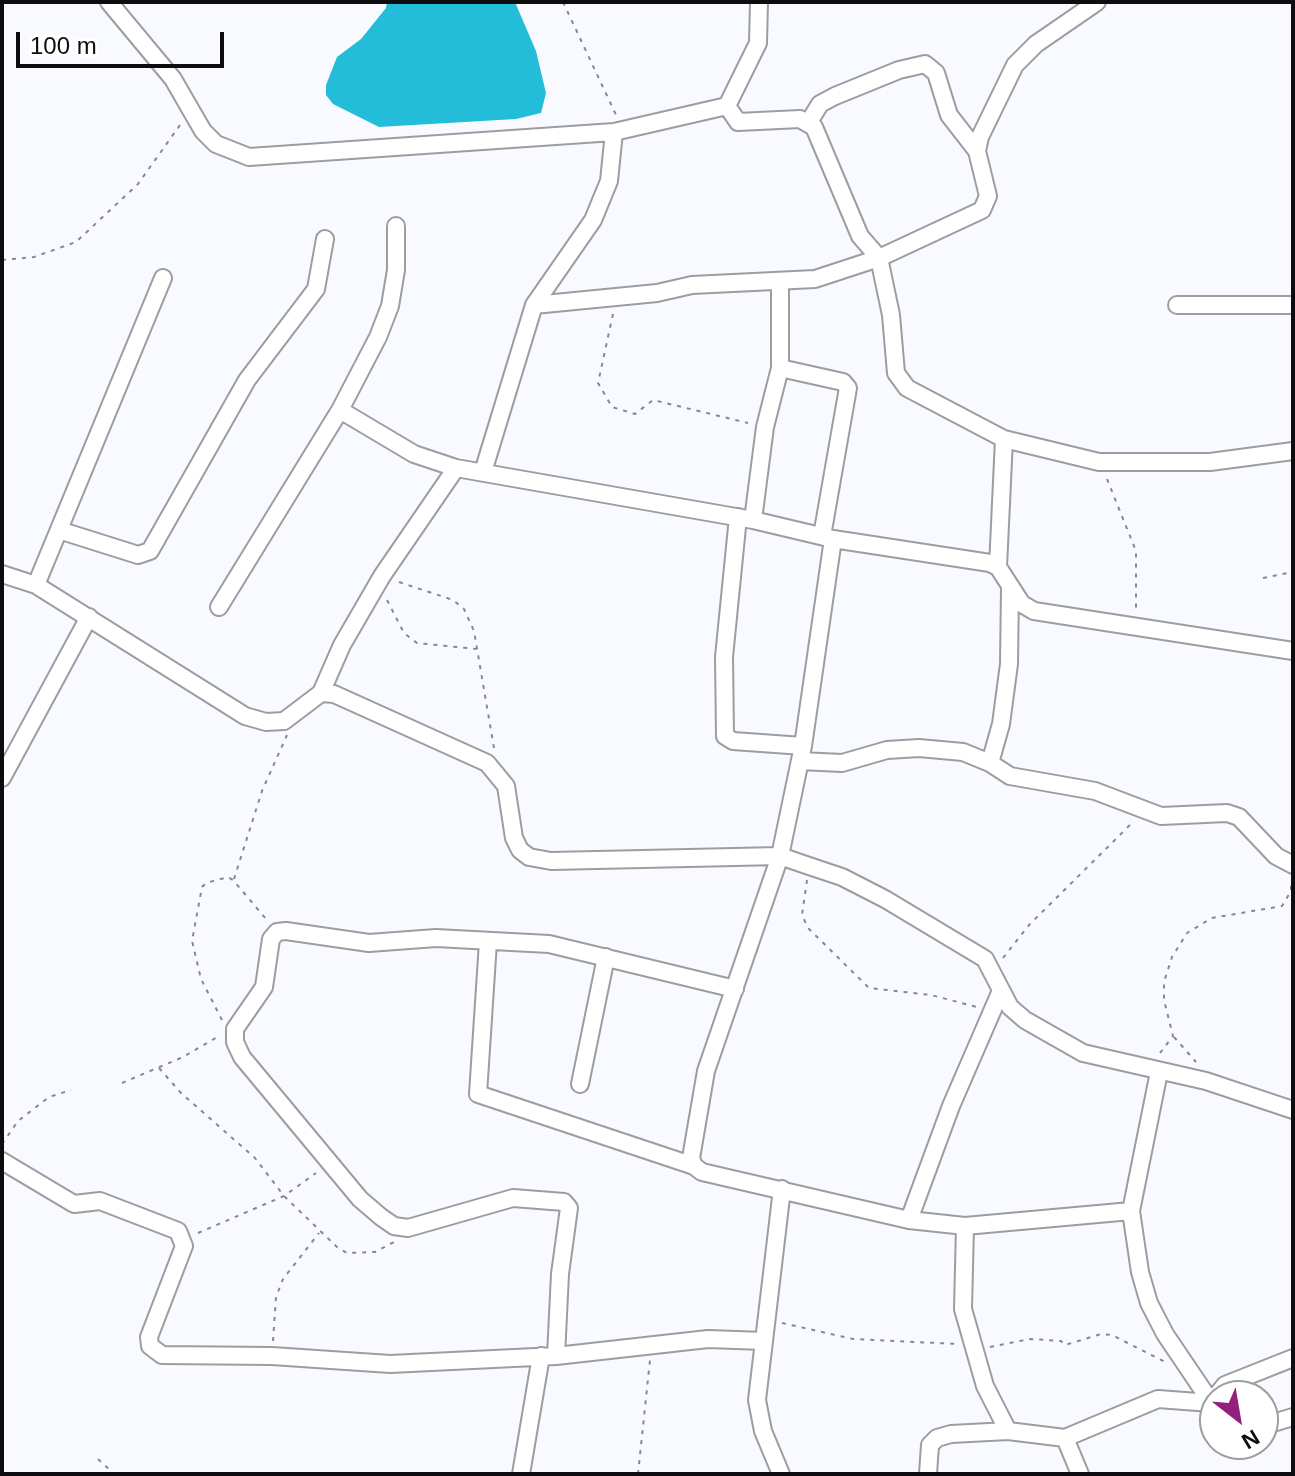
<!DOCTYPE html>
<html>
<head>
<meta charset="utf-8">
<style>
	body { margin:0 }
	#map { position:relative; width:1295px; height:1476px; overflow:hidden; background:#f9faff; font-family:Helvetica,sans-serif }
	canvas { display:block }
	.frame { position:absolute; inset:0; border:4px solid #0d0d0f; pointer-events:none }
	.north { position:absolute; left:1199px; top:1380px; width:80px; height:80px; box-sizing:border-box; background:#fff; border:2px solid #9e9e9f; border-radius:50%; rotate:149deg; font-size:22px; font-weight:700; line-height:32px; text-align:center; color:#0d0d0f }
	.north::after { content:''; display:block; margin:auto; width:28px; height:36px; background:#94207e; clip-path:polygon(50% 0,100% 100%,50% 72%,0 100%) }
	.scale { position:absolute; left:16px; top:32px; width:208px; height:36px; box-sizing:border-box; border:4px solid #0d0d0f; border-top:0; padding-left:10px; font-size:24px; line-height:28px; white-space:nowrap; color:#0d0d0f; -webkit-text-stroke:6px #fff; paint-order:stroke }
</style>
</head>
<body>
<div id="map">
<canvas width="1295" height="1476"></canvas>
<div class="frame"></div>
<div class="north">N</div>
<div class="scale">100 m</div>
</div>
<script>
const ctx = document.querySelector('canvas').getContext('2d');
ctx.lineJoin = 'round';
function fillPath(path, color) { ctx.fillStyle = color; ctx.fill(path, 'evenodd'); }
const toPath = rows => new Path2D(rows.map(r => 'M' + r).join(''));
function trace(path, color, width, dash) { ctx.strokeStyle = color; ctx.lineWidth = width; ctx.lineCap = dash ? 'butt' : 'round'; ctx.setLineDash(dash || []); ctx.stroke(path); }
const water = toPath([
	[387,2,515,2,536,51,546,93,541,113,516,119,379,127,333,104,326,95,326,85,337,57,361,39,386,8]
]);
const path = toPath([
	[563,2,617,117],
	[2,260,34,257,76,242,138,184,180,125],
	[613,314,598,383,612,407,635,414,653,400,748,423],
	[1107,479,1136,551,1136,610],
	[1263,578,1293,572],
	[399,582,453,600,464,609,474,631,494,748],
	[387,600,404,633,417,643,476,649],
	[234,879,262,791,287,735],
	[807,880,802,915,808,928,869,988,931,995,977,1007],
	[1003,958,1029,925,1134,821],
	[222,1020,201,979,192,941,202,887,206,883,228,877,233,880,266,919],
	[1174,1037,1196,1062],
	[1160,1053,1173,1036,1164,1000,1164,982,1172,957,1187,933,1212,918,1282,906,1291,891,1291,880],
	[159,1068,181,1093,255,1158,284,1196,337,1247,347,1253,375,1252,394,1242],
	[122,1083,183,1057,219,1036],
	[2,1144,18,1121,49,1097,71,1090],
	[198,1233,284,1196,316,1173],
	[782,1323,853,1339,958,1344],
	[273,1341,276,1297,283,1279,319,1233],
	[990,1347,1030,1339,1061,1341,1065,1345,1101,1334,1112,1335,1167,1363],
	[98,1459,114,1474],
	[638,1474,650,1360]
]);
const street = toPath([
	[109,2,173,79,203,131,216,144,249,157,614,132,727,106],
	[759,2,758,43,727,106,738,122,800,119,814,127,860,236,879,258,891,315,896,373,907,388,1004,439,1099,462,1210,462,1293,451],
	[809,122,820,104,835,96,899,70,925,64,936,73,949,115,977,151],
	[534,305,657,293,692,285,815,279,879,258,982,210,988,196,977,151,980,137,1015,65,1036,44,1097,2],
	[1177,305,1293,305],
	[780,368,843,382,848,388,822,536],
	[340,410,414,454,456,468,753,520,833,539,990,563,998,567,1022,604,1034,611,1293,651],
	[483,472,534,305,593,220,609,181,614,132],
	[738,517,724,657,725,736,733,741,803,746],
	[753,520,765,427,780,368,780,281],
	[62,531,138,555,150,551,247,380,316,289,325,239],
	[833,539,803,746,780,856,706,1071,691,1158,694,1166,702,1172,909,1220,965,1226,1131,1211],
	[998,567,1004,439],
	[2,574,36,585,245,716,266,722,284,721,321,693,334,694,487,763,506,786,514,838,520,850,529,857,551,861,780,856,809,866,842,877,885,899,985,959,1010,1007,1025,1020,1083,1053,1206,1081,1293,1110],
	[36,585,163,278],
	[219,607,340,410,378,337,390,306,396,270,396,226],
	[321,693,342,645,382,576,456,468],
	[800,761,842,763,887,750,919,748,963,752,990,763,1010,776,1095,791,1161,816,1227,813,1239,817,1276,856,1293,865],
	[990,763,1001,724,1009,664,1010,588],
	[2,778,89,617],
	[488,942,478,1094,694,1166],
	[1159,1072,1131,1211,1140,1272,1149,1303,1165,1334,1215,1408],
	[580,1084,606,957],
	[2,1161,74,1204,100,1201,178,1231,184,1246,149,1337,150,1346,162,1355,272,1356,390,1364,556,1356,708,1339,764,1341],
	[909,1220,951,1106,1000,993],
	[965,1226,963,1309,985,1386,1008,1431],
	[556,1356,560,1274,569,1208,564,1202,513,1198,408,1228,394,1226,381,1217,360,1199,242,1057,235,1042,235,1029,264,987,271,939,277,932,286,931,369,943,436,938,549,944,735,989],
	[1216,1396,1225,1385,1293,1358],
	[1263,1426,1293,1417],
	[1065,1438,1080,1474],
	[521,1474,541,1356],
	[781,1474,763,1431,757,1400,782,1189],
	[928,1474,930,1445,937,1438,951,1434,1008,1431,1065,1438,1158,1399,1211,1403,1215,1397]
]);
fillPath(water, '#24bdd9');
trace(street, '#9c9da1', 20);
trace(path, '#88888c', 2, [4, 6]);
trace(street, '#fff', 16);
</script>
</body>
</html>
